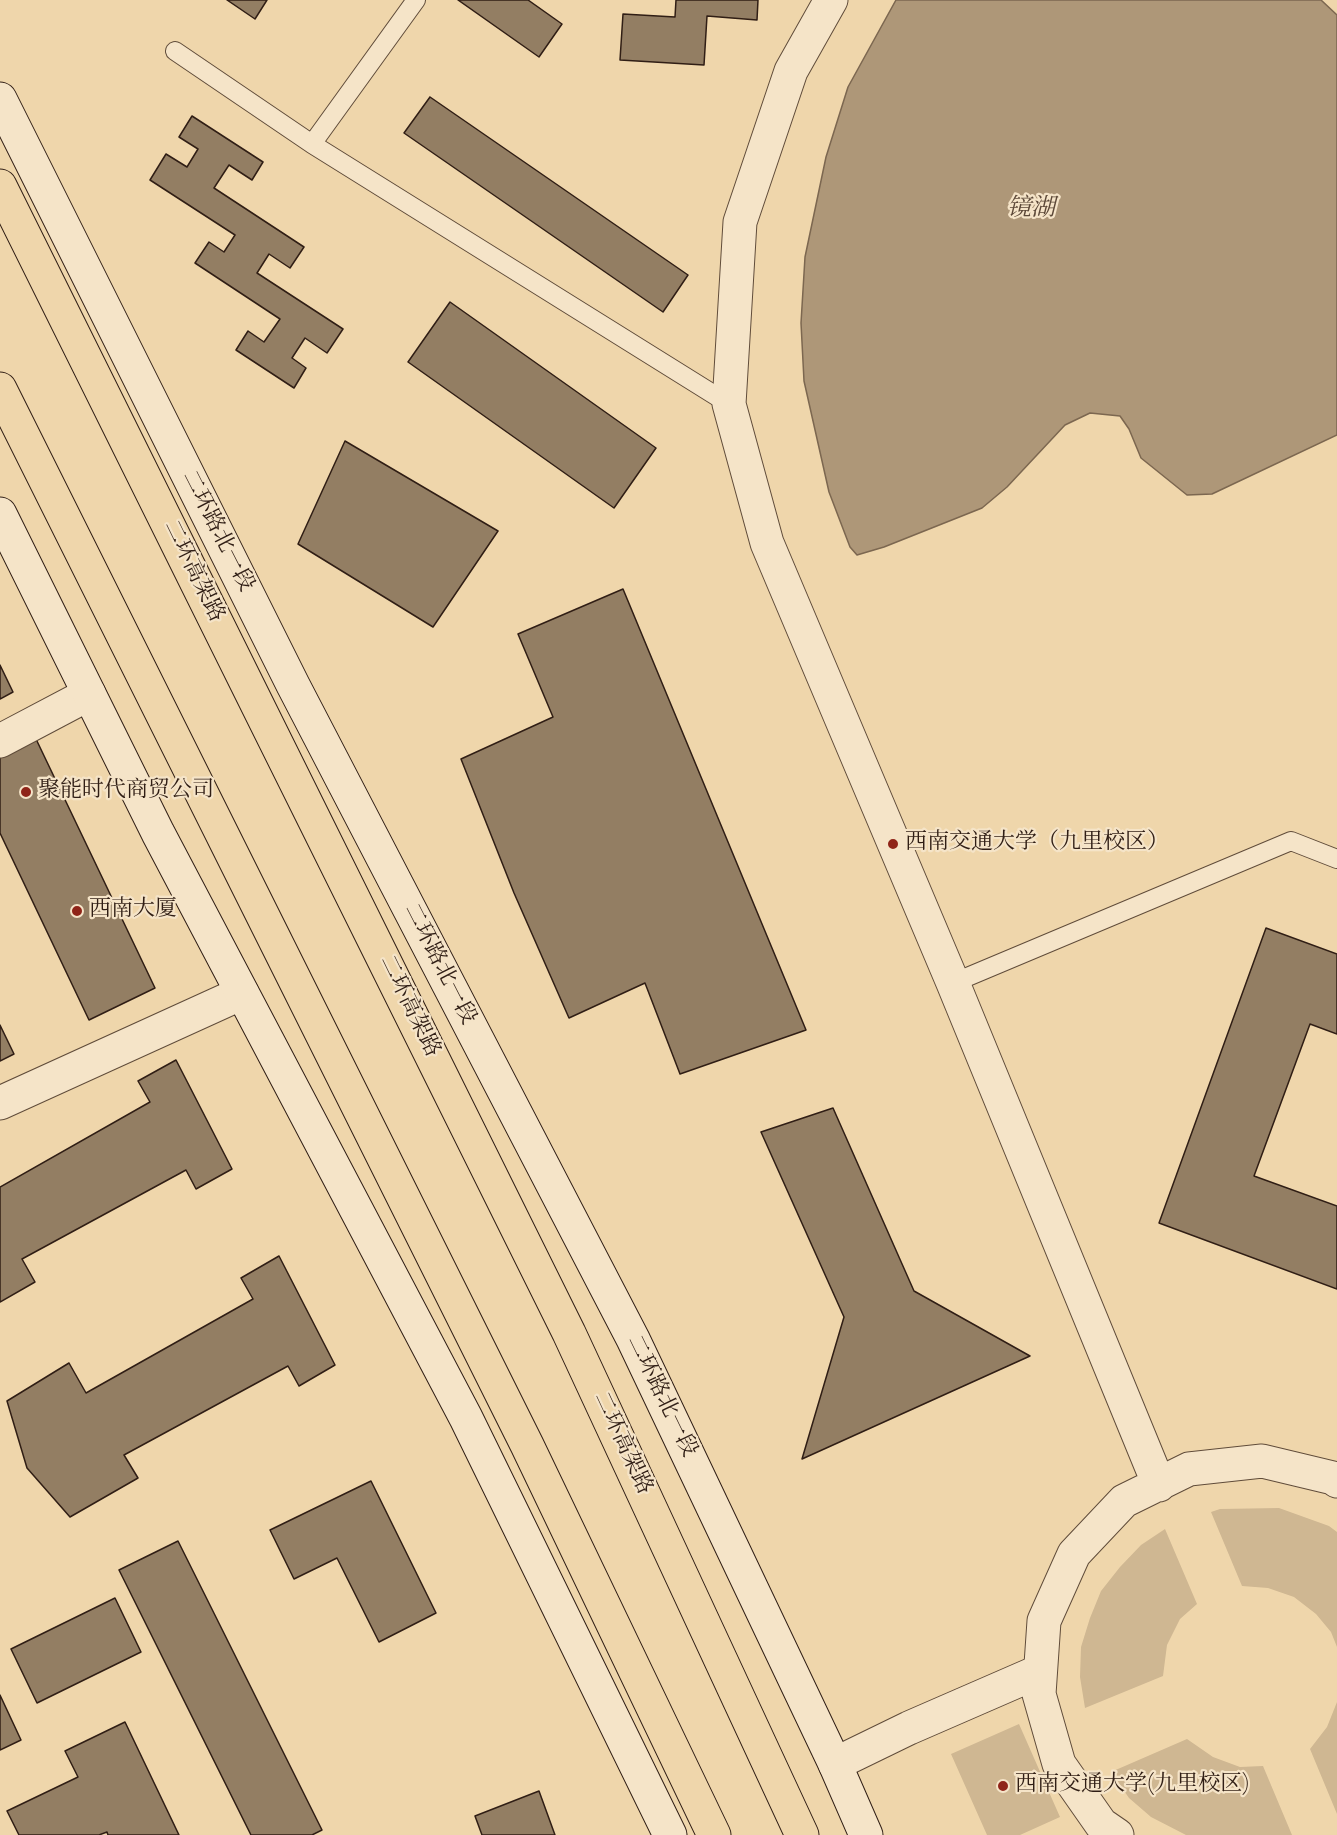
<!DOCTYPE html>
<html>
<head>
<meta charset="utf-8">
<style>
	body { margin:0 }
	canvas { display:block; background:#efd6ab }
</style>
</head>
<body>
<canvas width="1337" height="1835"></canvas>
<script>
const ctx = document.querySelector('canvas').getContext('2d');
ctx.lineJoin = 'round';
function fillPath(path, color) { ctx.fillStyle = color; ctx.fill(path, 'evenodd'); }
const toPath = rows => new Path2D(rows.map(r => 'M' + r).join(''));
function trace(path, color, width, dash) { ctx.strokeStyle = color; ctx.lineWidth = width; ctx.lineCap = dash ? 'butt' : 'round'; ctx.setLineDash(dash || []); ctx.stroke(path); }
function drawText(font, color, halo, rows, align = 'center') {
  ctx.font = font + ' "Sorts Mill Goudy","Noto Serif SC",serif'; ctx.lineWidth = 4.5; ctx.setLineDash([]); ctx.textBaseline = 'middle'; ctx.strokeStyle = halo; ctx.fillStyle = color; for (const [text, x, y, turn = 0] of rows) {
    ctx.save(); ctx.translate(x, y); ctx.rotate((+turn || 0) * Math.PI / 180); ctx.textAlign = isNaN(turn) ? turn : align; if (halo) ctx.strokeText(text, 0, 0); ctx.fillText(text, 0, 0); ctx.restore();
  }
}
const green = toPath([
	[1279,1508,1329,1526,1337,1532,1337,1647,1331,1632,1316,1614,1294,1597,1268,1588,1242,1586,1211,1512,1220,1509],
	[1165,1529,1197,1604,1180,1619,1167,1645,1163,1676,1085,1708,1080,1677,1081,1647,1090,1618,1101,1591,1120,1567,1141,1545],
	[1337,1702,1337,1814,1310,1749,1327,1727],
	[1019,1724,1060,1817,1020,1835,987,1835,951,1754],
	[1187,1739,1213,1757,1240,1767,1263,1766,1292,1835,1186,1835,1151,1817,1129,1798,1111,1772]
]);
const water = toPath([
	[896,0,1321,0,1337,15,1337,435,1212,494,1187,495,1141,458,1129,429,1120,416,1090,413,1065,425,1007,487,982,508,884,547,857,555,850,547,829,492,804,381,801,323,805,257,826,157,848,87,896,0]
]);
const building = toPath([
	[227,0,267,0,255,19,227,0],
	[458,0,528,0,562,24,539,57,458,0],
	[676,0,758,0,757,20,707,16,704,65,620,60,623,14,675,17,676,0],
	[430,97,688,275,663,312,404,133,430,97],
	[192,116,263,162,252,180,229,165,214,188,304,247,290,268,269,254,257,273,343,329,327,353,305,338,292,358,306,368,294,388,236,350,248,331,264,342,280,319,195,263,209,242,224,252,235,235,150,180,166,154,187,167,198,149,179,137,192,116],
	[450,302,656,448,614,508,408,362,450,302],
	[345,441,498,531,433,627,298,544,345,441],
	[623,589,806,1030,680,1074,645,983,569,1018,514,893,461,759,553,717,518,634,623,589],
	[0,665,13,692,0,699,0,665],
	[36,739,155,988,89,1020,0,833,0,756,36,739],
	[1266,928,1337,954,1337,1034,1310,1024,1254,1176,1337,1206,1337,1289,1159,1223,1266,928],
	[0,1025,14,1054,0,1061,0,1025],
	[176,1060,232,1169,196,1189,186,1170,22,1259,35,1282,0,1302,0,1187,150,1102,138,1081,176,1060],
	[833,1108,914,1291,1030,1356,802,1459,844,1317,761,1132,833,1108],
	[279,1256,335,1365,299,1386,288,1366,124,1455,138,1478,70,1517,27,1468,7,1401,69,1363,86,1393,253,1299,241,1278,279,1256],
	[371,1481,436,1613,379,1642,337,1558,294,1579,270,1530,371,1481],
	[178,1541,322,1830,312,1835,251,1835,119,1570,178,1541],
	[115,1598,141,1652,37,1703,11,1649,115,1598],
	[0,1695,21,1740,0,1750,0,1695],
	[125,1722,179,1835,108,1835,107,1832,99,1835,19,1835,7,1811,78,1777,65,1751,125,1722],
	[539,1791,555,1835,482,1835,475,1816,539,1791]
]);
const service = toPath([
	[175,51,312,144,729,404],
	[312,144,416,0],
	[953,983,1291,841,1337,859]
]);
const minor = toPath([
	[831,0,791,71,740,222,729,404,767,543,953,983,1159,1485],
	[0,741,89,694],
	[0,1103,242,993],
	[835,1764,909,1728,1040,1671],
	[1117,1835,1101,1824,1059,1764,1039,1694,1044,1621,1074,1554,1124,1501,1189,1469,1262,1461,1333,1478,1337,1481]
]);
const secondary = toPath([
	[0,99,293,685,633,1339,835,1764,866,1835],
	[0,514,158,833,466,1418,670,1835]
]);
const trunk = toPath([
	[0,186,569,1333,802,1835],
	[0,389,527,1445,714,1835]
]);
const markers = [
	[26,792,6,"#8f2418"],
	[893,844,6,"#8f2418"],
	[77,911,6,"#8f2418"],
	[1003,1786,6,"#8f2418"]
];
const streetNames = [
	["二环路北一段",216,532,63],
	["二环高架路",192,572,64],
	["二环路北一段",438,965,63],
	["二环高架路",408,1007,64],
	["二环路北一段",660,1397,64],
	["二环高架路",621,1444,65]
];
const poiNames = [
	["聚能时代商贸公司",38,792],
	["西南交通大学（九里校区）",905,844],
	["西南大厦",89,911],
	["西南交通大学(九里校区)",1015,1786]
];
const waterNames = [
	["镜湖",1031,211]
];
fillPath(green, '#cfb792');
fillPath(water, '#ae9778');
trace(water, '#7c6750', 1.5);
fillPath(building, '#937e63');
trace(building, '#301e15', 1.5);
trace(service, '#604c3a', 20);
trace(minor, '#604c3a', 35);
trace(secondary, '#301e15', 35);
trace(trunk, '#301e15', 35);
trace(service, '#f5e4c8', 18);
trace(minor, '#f5e4c8', 33);
trace(secondary, '#f5e4c8', 33);
trace(trunk, '#efd6ab', 33);
for (const [x, y, r, color] of markers) { const dot = new Path2D(); dot.arc(x, y, r, 0, 2 * Math.PI); ctx.fillStyle = color; ctx.fill(dot); trace(dot, '#f5e4c8', 2); }
drawText('22px', '#301e15', '#f5e4c8', streetNames);
drawText('22px', '#301e15', '#f5e4c8', poiNames, 'left');
drawText('italic 24px', '#5c4838', '#f5e4c8', waterNames);
</script>
</body>
</html>
